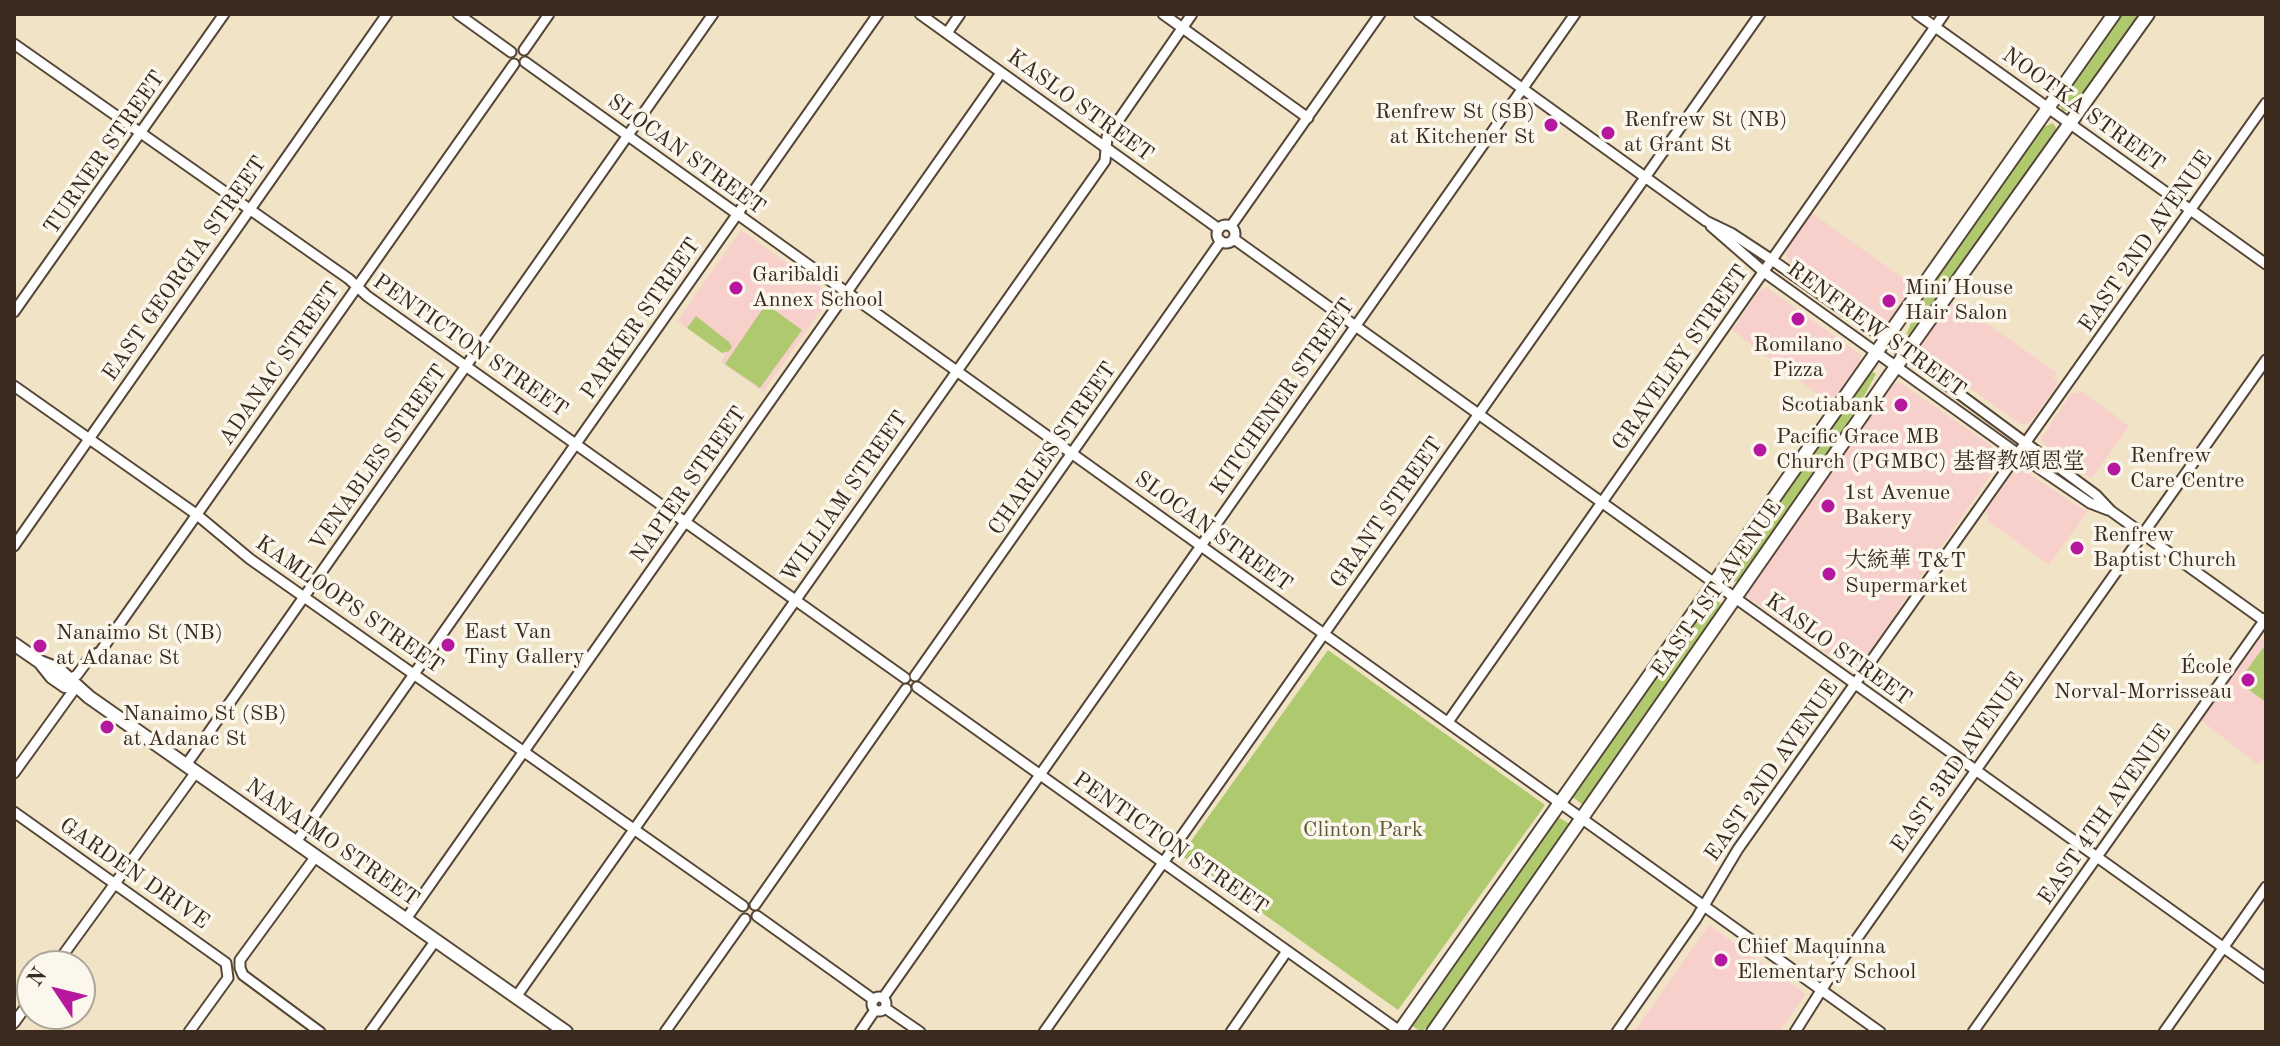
<!DOCTYPE html>
<html>
<head>
<meta charset="utf-8">
<style>
	body { margin:0 }
	#map { position:relative; width:2280px; height:1046px; overflow:hidden; background:#f1e3c6; font-family:"Old Standard TT",serif }
	canvas { display:block }
	.frame { position:absolute; inset:0; border:16px solid #3b2a1e; pointer-events:none }
	.north { position:absolute; left:16px; top:950px; width:80px; height:80px; box-sizing:border-box; background:#fbf7ec; border:2px solid #aea59a; border-radius:50%; rotate:305deg; font-size:22px; font-weight:700; line-height:32px; text-align:center; color:#3b2a1e }
	.north::after { content:''; display:block; margin:auto; width:28px; height:36px; background:#b5179e; clip-path:polygon(50% 0,100% 100%,50% 72%,0 100%) }
</style>
</head>
<body>
<div id="map">
<canvas width="2280" height="1046"></canvas>
<div class="frame"></div>
<div class="north">N</div>
</div>
<script>
const ctx = document.querySelector('canvas').getContext('2d');
ctx.lineJoin = 'round';
function fillPath(path, color) { ctx.fillStyle = color; ctx.fill(path, 'evenodd'); }
const toPath = rows => new Path2D(rows.map(r => 'M' + r).join(''));
function trace(path, color, width, dash) { ctx.strokeStyle = color; ctx.lineWidth = width; ctx.lineCap = dash ? 'butt' : 'round'; ctx.setLineDash(dash || []); ctx.stroke(path); }
function drawText(font, color, halo, rows, align = 'center') {
  ctx.font = font + ' "Old Standard TT","Noto Serif SC",serif'; ctx.lineWidth = 7; ctx.setLineDash([]); ctx.textBaseline = 'middle'; ctx.strokeStyle = halo; ctx.fillStyle = color; for (const [text, x, y, turn = 0] of rows) {
    ctx.save(); ctx.translate(x, y); ctx.rotate((+turn || 0) * Math.PI / 180); ctx.textAlign = isNaN(turn) ? turn : align; if (halo) ctx.strokeText(text, 0, 0); ctx.fillText(text, 0, 0); ctx.restore();
  }
}
const built = toPath([
	[1812,213,1915,287,1889,323,1881,324,1789,260,1786,256,1788,247],
	[741,230,832,295,763,392,721,362,725,355,677,321],
	[1766,287,1861,355,1860,364,1834,402,1826,401,1732,330,1760,290],
	[1950,303,1956,306,1958,303,2057,373,2054,376,2058,384,2029,424,2020,424,1921,352,1921,344],
	[1899,382,2001,452,2003,457,1859,667,1851,671,1750,599,1747,592,1892,385],
	[2080,390,2129,426,2091,479,2043,443,2041,439,2071,393,2078,394],
	[2020,468,2087,512,2049,565,1987,520,1989,517,1986,511,2015,470],
	[2260,639,2266,640,2266,760,2263,758,2258,765,2201,720],
	[1709,925,1806,994,1779,1032,1634,1032]
]);
const green = toPath([
	[2120,14,2140,14,2072,110,2063,111,2059,105,2060,99],
	[2053,123,2058,131,1929,314,1910,334,1906,335,1916,312,1966,232,2041,128],
	[766,304,802,330,760,388,725,364],
	[696,316,729,342,732,347,729,351,722,353,687,328],
	[1873,372,1876,374,1863,398,1800,496,1748,571,1739,581,1733,582,1724,576,1863,380],
	[1711,596,1723,605,1583,805,1571,796],
	[2263,648,2266,651,2266,702,2238,682],
	[1328,650,1545,805,1398,1010,1181,855],
	[1556,816,1570,824,1569,826,1430,1025,1421,1032,1411,1025]
]);
const minor = toPath([
	[458,14,511,52],
	[920,14,1219,229],
	[1163,14,1308,118],
	[1419,14,1706,221,1731,233,1772,260,1885,339,2096,495,2111,511,2266,622],
	[1917,14,2266,264],
	[947,33,960,14],
	[14,44,349,279,367,296,905,678],
	[524,50,549,14],
	[525,62,1880,1032],
	'1217 234a9 9 0 1 1 18 0a9 9 0 1 1-18 0Z',
	[1231,226,1380,14],
	[1711,226,1764,272,2018,454,2090,503,2108,510],
	[1234,239,2266,978],
	[14,312,224,14],
	[14,386,196,514,250,559,743,906],
	[14,546,387,14],
	[915,676,1221,241],
	[71,678,77,675,91,656,100,652,514,64],
	[917,687,1401,1032],
	[1448,722,1944,14],
	[186,765,713,14],
	[14,773,76,687],
	[14,812,226,963,228,978,189,1032],
	[296,842,878,14],
	[316,856,240,960,240,968,243,975,320,1032],
	[755,905,906,689],
	[757,916,874,1000],
	[406,919,1001,73],
	[55,966,196,772],
	[516,997,1105,161,1107,137,1192,14],
	'872 1004a7 7 0 1 1 14 0a7 7 0 1 1-14 0Z',
	[883,998,1575,14],
	[885,1008,920,1032],
	[14,1023,32,998],
	[370,1032,436,940],
	[665,1032,745,919],
	[860,1032,875,1010],
	[1044,1032,1760,14],
	[1231,1032,1287,951],
	[1617,1032,1696,919,1738,849,2266,103],
	[1795,1032,1829,978,2266,360],
	[1973,1032,2266,618],
	[2164,1032,2266,887]
]);
const major = toPath([
	[14,644,40,662,52,677,65,686,76,687],
	[40,662,58,669,89,697,566,1032],
	[1399,1032,2114,14],
	[1433,1032,1888,378,2148,14]
]);
const markers = [
	[1551,125,8,"#b5179e"],
	[1608,133,8,"#b5179e"],
	[736,288,8,"#b5179e"],
	[1889,301,8,"#b5179e"],
	[1798,319,8,"#b5179e"],
	[1901,405,8,"#b5179e"],
	[1760,450,8,"#b5179e"],
	[2114,469,8,"#b5179e"],
	[1828,506,8,"#b5179e"],
	[2077,548,8,"#b5179e"],
	[1829,574,8,"#b5179e"],
	[448,645,8,"#b5179e"],
	[40,646,8,"#b5179e"],
	[2248,680,8,"#b5179e"],
	[107,727,8,"#b5179e"],
	[1721,960,8,"#b5179e"]
];
const streetNames = [
	["KASLO STREET",1080,106,36],
	["NOOTKA STREET",2083,110,36],
	["TURNER STREET",105,153,-55],
	["SLOCAN STREET",686,155,36],
	["EAST 2ND AVENUE",2146,242,-55],
	["EAST GEORGIA STREET",185,269,-55],
	["PARKER STREET",641,319,-55],
	["RENFREW STREET",1876,330,36],
	["PENTICTON STREET",470,346,35],
	["GRAVELEY STREET",1681,358,-55],
	["ADANAC STREET",280,364,-55],
	["KITCHENER STREET",1283,397,-55],
	["CHARLES STREET",1053,449,-55],
	["VENABLES STREET",379,458,-55],
	["NAPIER STREET",689,485,-55],
	["WILLIAM STREET",845,497,-55],
	["GRANT STREET",1387,513,-55],
	["SLOCAN STREET",1213,532,36],
	["EAST 1ST AVENUE",1717,589,-55],
	["KAMLOOPS STREET",349,605,35],
	["KASLO STREET",1838,650,36],
	["EAST 3RD AVENUE",1958,763,-55],
	["EAST 2ND AVENUE",1772,771,-55],
	["EAST 4TH AVENUE",2105,815,-55],
	["NANAIMO STREET",332,843,35],
	["PENTICTON STREET",1170,844,35],
	["GARDEN DRIVE",134,874,35]
];
const poiNames = [
	["Renfrew St (SB)",1535,112,"right"],
	["at Kitchener St",1535,137,"right"],
	["Renfrew St (NB)",1624,120],
	["at Grant St",1624,145],
	["Garibaldi",752,275],
	["Annex School",752,300],
	["Mini House",1905,288],
	["Hair Salon",1905,313],
	["Romilano",1798,345,"center"],
	["Pizza",1798,370,"center"],
	["Scotiabank",1885,405,"right"],
	["Pacific Grace MB",1776,437],
	["Church (PGMBC) 基督教頌恩堂",1776,462],
	["Renfrew",2130,456],
	["Care Centre",2130,481],
	["1st Avenue",1844,493],
	["Bakery",1844,518],
	["Renfrew",2093,535],
	["Baptist Church",2093,560],
	["大統華 T&T",1845,561],
	["Supermarket",1845,586],
	["East Van",464,632],
	["Tiny Gallery",464,657],
	["Nanaimo St (NB)",56,633],
	["at Adanac St",56,658],
	["École",2232,667,"right"],
	["Norval-Morrisseau",2232,692,"right"],
	["Nanaimo St (SB)",123,714],
	["at Adanac St",123,739],
	["Chief Maquinna",1737,947],
	["Elementary School",1737,972]
];
const parkNames = [
	["Clinton Park",1363,830]
];
fillPath(built, '#f7d0cb');
fillPath(green, '#afc96f');
trace(minor, '#564637', 13);
trace(major, '#564637', 16);
trace(minor, '#fff', 9);
trace(major, '#fff', 12);
for (const [x, y, r, color] of markers) { const dot = new Path2D(); dot.arc(x, y, r, 0, 2 * Math.PI); ctx.fillStyle = color; ctx.fill(dot); trace(dot, '#fbf7ec', 3); }
drawText('22px', '#3b2a1e', '#fbf7ec', streetNames);
drawText('22px', '#3b2a1e', '#fbf7ec', poiNames, 'left');
drawText('22px', '#5e5a36', '#fbf7ec', parkNames);
</script>
</body>
</html>
